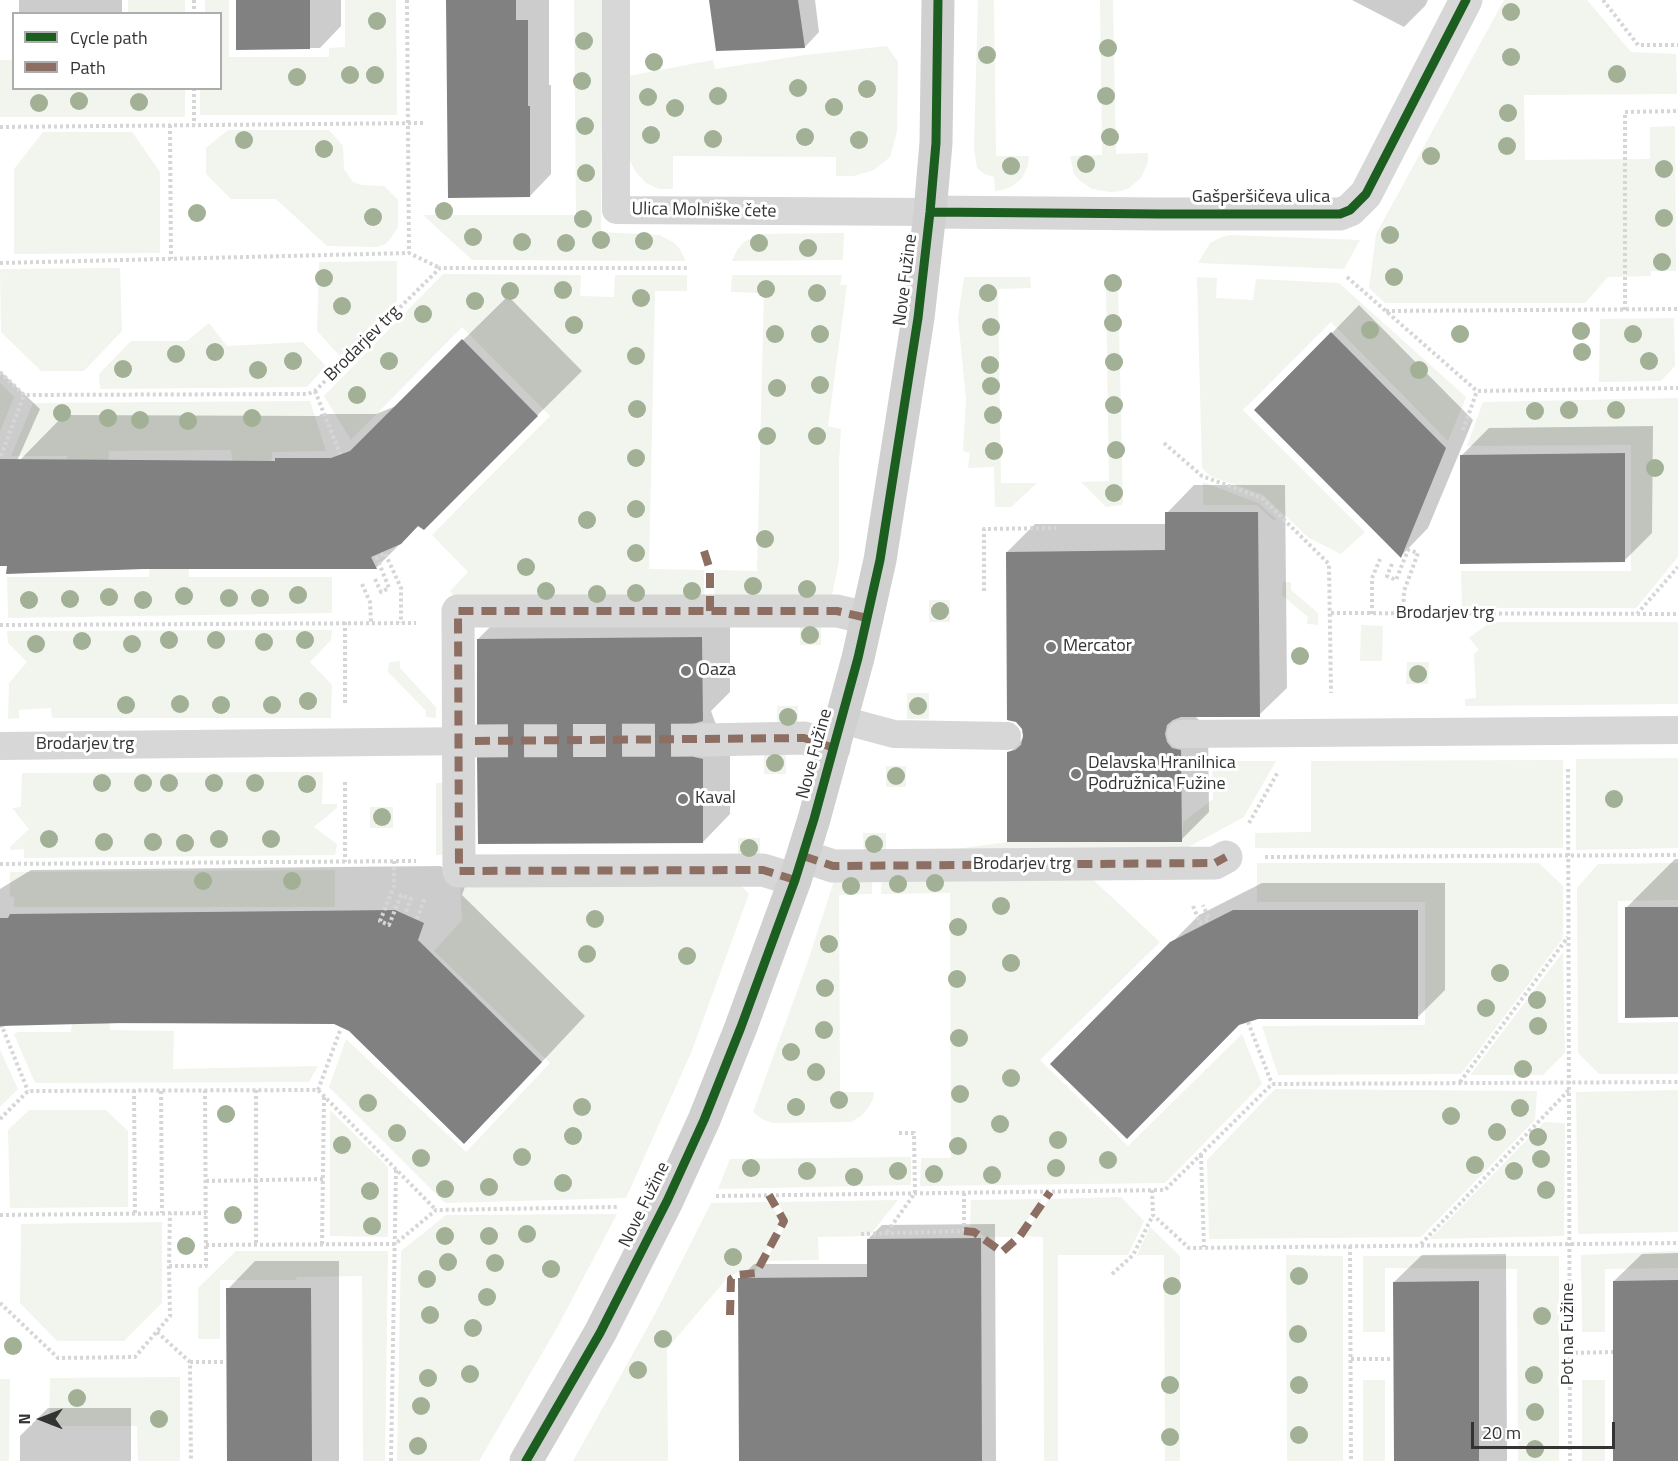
<!DOCTYPE html>
<html>
<head>
<meta charset="utf-8">
<style>
	body { margin:0 }
	#map { position:relative; width:1678px; height:1461px; overflow:hidden; background:#fff; font-family:"Titillium Web",sans-serif }
	canvas { display:block }
	.legend { position:absolute; left:12px; top:12px; width:210px; height:78px; box-sizing:border-box; background:#fff; border:2px solid #adadad; margin:0; padding:8px 10px; list-style:none; font-size:18px; color:#333 }
	.legend li { display:flex; align-items:center; gap:12px; height:30px }
	.legend b { width:30px; border:2px solid #adadad }
	.north { position:absolute; left:12px; top:1389px; width:60px; height:60px; -webkit-text-stroke:4px #fff; paint-order:stroke; rotate:270deg; font-size:16px; font-weight:700; line-height:24px; text-align:center; color:#333 }
	.north::after { content:''; display:block; margin:auto; width:21px; height:27px; background:#333; clip-path:polygon(50% 0,100% 100%,50% 72%,0 100%) }
	.scale { position:absolute; left:1471px; top:1422px; width:144px; height:27px; box-sizing:border-box; border:3px solid #333; border-top:0; padding-left:8px; font-size:18px; line-height:21px; white-space:nowrap; color:#333; -webkit-text-stroke:4px #fff; paint-order:stroke }
</style>
</head>
<body>
<div id="map">
<canvas width="1678" height="1461"></canvas>
<ul class="legend">
<li><b style="height:8px;background:#1b5e20"></b>Cycle path</li>
<li><b style="height:8px;background:#8d6e63"></b>Path</li>
</ul>
<div class="north">N</div>
<div class="scale">20 m</div>
</div>
<script>
const ctx = document.querySelector('canvas').getContext('2d');
ctx.lineJoin = 'round';
function fillPath(path, color) { ctx.fillStyle = color; ctx.fill(path, 'evenodd'); }
const toPath = rows => new Path2D(rows.map(r => 'M' + r).join(''));
function trace(path, color, width, dash) { ctx.strokeStyle = color; ctx.lineWidth = width; ctx.lineCap = dash ? 'butt' : 'round'; ctx.setLineDash(dash || []); ctx.stroke(path); }
function drawText(font, color, halo, rows, align = 'center') {
  ctx.font = font + ' "Titillium Web",sans-serif'; ctx.lineWidth = 6; ctx.setLineDash([]); ctx.textBaseline = 'middle'; ctx.strokeStyle = halo; ctx.fillStyle = color; for (const [text, x, y, turn = 0] of rows) {
    ctx.save(); ctx.translate(x, y); ctx.rotate((+turn || 0) * Math.PI / 180); ctx.textAlign = isNaN(turn) ? turn : align; if (halo) ctx.strokeText(text, 0, 0); ctx.fillText(text, 0, 0); ctx.restore();
  }
}
const green = toPath([
	[128,0,185,0,185,13,128,13],
	[205,0,229,0,229,57,329,57,329,48,345,47,345,0,396,0,397,115,200,115,200,89,220,88,220,14,205,13],
	[574,0,603,0,601,232,659,235,673,242,679,248,686,261,472,260,423,215,576,215],
	[978,0,994,0,996,156,1029,156,1028,166,1022,178,1011,187,1003,190,995,191,994,177,984,174,977,168,976,161,974,148],
	[1100,0,1113,0,1116,154,1148,153,1148,162,1141,178,1129,188,1121,191,1110,192,1092,189,1079,180,1074,174,1070,156,1102,155],
	[1504,0,1587,0,1631,52,1676,54,1677,94,1524,95,1525,160,1650,159,1650,127,1675,126,1676,271,1651,271,1651,276,1608,277,1585,303,1385,303,1369,288,1376,234],
	[887,46,898,62,897,132,890,157,874,170,854,176,836,176,836,157,673,156,673,189,659,189,646,183,636,172,630,161,628,76,713,60,715,69,805,55],
	[0,60,13,60,14,88,185,89,185,117,0,117],
	[228,130,329,130,343,146,344,169,353,182,362,185,384,186,398,200,398,227,391,238,385,244,377,247,327,246,276,199,231,199,206,174,206,148],
	[43,132,132,132,160,172,160,253,14,254,14,169],
	[844,233,843,260,732,261,737,250,744,242,759,234],
	[1229,235,1360,240,1344,269,1198,263,1210,243,1222,237],
	[397,261,397,301,340,356,317,331,319,262],
	[120,268,122,331,84,371,41,371,1,332,0,269],
	[443,274,581,275,580,296,614,297,615,275,687,275,687,291,655,291,649,569,704,570,704,602,460,604,450,591,468,572,432,535,550,416,462,327,351,440,324,396],
	[732,275,842,275,840,285,847,285,828,426,841,429,839,461,839,561,831,600,714,601,715,570,757,571,764,293,731,292],
	[964,277,1030,277,1031,288,998,289,1001,483,1037,483,1011,507,995,507,994,467,968,468,970,453,963,451,966,399,958,318],
	[1197,277,1217,278,1216,298,1253,300,1256,279,1339,283,1466,397,1448,441,1331,322,1243,410,1365,532,1341,554,1309,538,1263,495,1210,476,1202,468],
	[1118,286,1123,502,1122,505,1106,507,1081,482,1109,481,1106,288],
	[1674,318,1675,366,1661,381,1599,382,1600,319],
	[209,323,227,346,303,342,326,366,307,387,100,389,99,374,131,341,187,341],
	[0,383,14,397,0,432],
	[1678,398,1678,557,1636,608,1462,608,1461,571,1631,571,1631,445,1467,446,1483,402],
	[310,401,326,451,272,452,271,469,233,469,231,450,109,451,108,472,68,473,67,456,11,456,33,403],
	[1203,482,1258,503,1276,519,1274,521,1257,505,1203,505],
	[150,554,189,554,189,577,332,577,332,613,8,618,7,577,149,577],
	[1283,582,1291,582,1291,590,1318,613,1318,625,1307,624,1308,617,1282,595],
	[929,600,950,600,950,622,929,622],
	[821,622,821,645,800,645,800,623],
	[1490,622,1678,622,1678,704,1465,706,1465,699,1476,698,1474,654,1479,650,1469,638],
	[1361,625,1383,626,1382,661,1360,661],
	[332,630,331,640,310,662,332,685,331,718,52,718,51,708,19,710,19,718,8,719,9,683,27,662,8,643,7,631],
	[400,661,400,668,436,707,436,718,426,717,426,711,388,672,389,662],
	[1407,662,1429,662,1428,684,1406,684],
	[907,693,929,693,929,719,907,719],
	[777,706,798,706,798,727,777,727],
	[764,752,786,752,786,774,764,774],
	[1678,758,1678,848,1576,850,1576,759],
	[1563,760,1563,848,1255,848,1255,833,1311,832,1311,761],
	[1212,761,1276,761,1244,817,1181,851,920,854,1007,842,1182,841,1183,822,1213,799],
	[886,766,906,766,906,787,886,787],
	[323,772,322,804,337,804,337,808,314,827,337,844,335,855,24,858,24,849,10,850,10,847,29,829,12,808,21,807,22,773],
	[436,783,447,783,447,855,436,855],
	[370,807,393,807,393,828,370,828],
	[863,833,886,833,886,854,864,854],
	[738,838,760,838,760,860,738,860],
	[1257,863,1539,863,1563,886,1563,938,1461,1074,1278,1075,1262,1026,1425,1025,1425,902,1257,902],
	[1678,863,1678,900,1618,901,1618,1023,1678,1022,1678,1074,1599,1074,1578,1053,1577,888,1598,864],
	[335,870,335,907,14,907,14,897,10,896,10,872],
	[1088,875,1160,942,1040,1060,1128,1146,1242,1034,1262,1084,1165,1183,920,1186,921,1158,951,1158,950,893,881,894,882,876],
	[872,876,872,894,839,895,840,1092,874,1092,873,1099,868,1108,861,1116,851,1122,773,1123,762,1119,753,1112,808,961,835,878],
	[736,880,749,894,691,1053,626,1198,445,1203,329,1087,346,1039,466,1152,550,1063,434,951,462,920,460,881],
	[1563,952,1565,1053,1543,1075,1470,1075],
	[73,1015,110,1015,110,1030,174,1031,173,1069,318,1066,309,1082,35,1083,14,1034,18,1032,71,1032],
	[0,1050,18,1089,0,1107],
	[1275,1089,1537,1091,1535,1120,1421,1237,1209,1239,1207,1160],
	[1678,1090,1678,1232,1578,1234,1576,1092],
	[29,1110,106,1110,128,1131,128,1207,10,1208,8,1130],
	[330,1110,388,1167,388,1237,330,1236],
	[1544,1122,1565,1123,1564,1236,1430,1239],
	[911,1157,911,1185,718,1189,730,1159],
	[1121,1197,1144,1221,1128,1255,1058,1255,1058,1461,1044,1461,1043,1237,1023,1236,1049,1199],
	[1042,1199,1015,1237,985,1237,970,1226,971,1200],
	[898,1200,869,1236,818,1237,819,1260,766,1261,788,1220,777,1202],
	[769,1202,782,1221,755,1272,738,1272,728,1277,667,1349,668,1461,573,1461,655,1314,711,1203],
	[617,1214,558,1326,479,1461,397,1461,401,1251,446,1215],
	[162,1222,162,1303,124,1341,57,1341,20,1303,21,1224],
	[1150,1227,1180,1256,1180,1461,1165,1461,1164,1255,1137,1255],
	[236,1251,388,1251,385,1461,363,1461,362,1276,297,1277,296,1280,220,1280,220,1339,198,1339,198,1288],
	[1678,1251,1678,1268,1605,1269,1605,1332,1582,1332,1581,1255],
	[1286,1255,1343,1256,1343,1461,1287,1461],
	[1363,1256,1559,1256,1559,1461,1518,1461,1517,1269,1385,1268,1385,1332,1363,1332],
	[180,1377,180,1461,138,1461,137,1426,49,1426,50,1378],
	[0,1379,10,1379,9,1461,0,1461],
	[1363,1380,1385,1380,1385,1461,1363,1461],
	[1582,1380,1605,1380,1605,1461,1582,1461]
]);
const shadow = toPath([
	[19,0,122,0,122,14,19,14],
	[237,0,341,0,341,26,320,48,237,48],
	[448,0,549,0,549,85,551,85,551,174,530,196],
	[710,0,815,0,819,32,805,47],
	[1352,0,1428,0,1425,6,1404,27],
	[508,296,582,371,424,528,419,525,376,568,20,460,64,415,319,416,321,414,376,414,396,406],
	[1359,305,1473,420,1428,528,1401,556,1332,333],
	[0,371,40,409,0,499],
	[1653,426,1652,533,1624,561,1461,456,1489,428],
	[1194,485,1285,485,1287,688,1259,715,1195,716,1200,721,1208,723,1209,812,1181,840,1009,753,1024,737,1007,552,1035,524,1167,524,1167,513],
	[730,610,730,692,711,711,715,722,722,729,730,731,730,814,703,842,479,758,492,744,478,639,506,611],
	[1675,859,1678,859,1678,1016,1626,908],
	[440,866,468,878,462,895,585,1016,509,1097,464,1142,350,1030,334,1022,11,1024,0,1028,0,889,31,870],
	[1262,883,1445,883,1445,990,1417,1018,1257,1017,1052,1064,1199,915],
	[995,1224,996,1461,741,1461,740,1278,754,1264,869,1264,868,1239,882,1225],
	[1678,1253,1678,1461,1615,1461,1614,1281,1642,1254],
	[1506,1254,1507,1461,1395,1461,1394,1282,1422,1255],
	[255,1261,339,1261,339,1461,229,1461,228,1289],
	[48,1408,131,1408,131,1461,20,1461,20,1436]
]);
const building = toPath([
	[236,0,310,0,310,49,236,50],
	[446,0,516,0,516,20,528,20,528,106,530,106,530,197,448,198],
	[709,0,798,0,805,48,716,51],
	[1331,332,1446,448,1401,558,1254,410],
	[462,339,538,416,424,530,418,526,401,544,371,557,377,569,143,569,6,574,7,566,0,566,0,459,275,461,275,458,331,458,350,451],
	[1625,453,1625,562,1460,564,1460,455],
	[1165,512,1258,512,1260,717,1181,717,1173,720,1167,725,1165,734,1167,742,1172,748,1181,750,1182,842,1007,842,1007,752,1015,750,1021,745,1023,736,1022,729,1016,722,1007,720,1006,552,1165,550],
	[702,637,703,721,693,724,687,730,684,740,687,750,694,757,703,759,703,843,478,844,477,757,484,755,489,750,491,741,489,732,484,727,477,725,477,639],
	[1625,907,1678,907,1678,1017,1625,1018],
	[395,910,424,923,418,940,542,1062,464,1144,349,1031,334,1024,119,1023,0,1026,0,918,8,918,10,914],
	[1233,910,1418,910,1418,1019,1258,1019,1239,1025,1127,1139,1050,1064,1170,942],
	[981,1238,982,1461,739,1461,738,1278,867,1277,867,1239],
	[1678,1280,1678,1461,1613,1461,1613,1281],
	[1479,1281,1479,1461,1394,1461,1393,1282],
	[226,1288,311,1288,312,1461,227,1461]
]);
const streetTunnel = toPath([
	[475,741,703,740]
]);
const path = toPath([
	[194,0,194,14],
	[407,0,409,253],
	[1603,0,1638,45,1678,45],
	[194,88,194,125],
	[170,125,171,259],
	[0,127,423,123],
	[0,263,409,253,440,268],
	[1347,277,1477,391,1678,388],
	[1625,310,1625,112,1678,111],
	[1386,311,1678,309],
	[0,372,24,395,308,394,315,391,440,268,687,268],
	[315,391,340,454],
	[1463,430,1477,391],
	[1164,443,1202,476,1262,498,1329,564,1331,693],
	[1,456,24,395],
	[1392,564,1387,576,1396,580,1408,550,1418,553,1404,591,1403,614],
	[375,579,381,592,389,588,377,558,385,553,401,588,401,623],
	[362,584,370,602,371,623],
	[984,591,984,529,1056,528],
	[1331,613,1678,614],
	[1372,614,1372,578,1380,559],
	[1637,614,1678,567],
	[345,622,345,703],
	[0,625,416,623],
	[1568,769,1570,1461],
	[345,782,345,862],
	[1249,823,1278,772],
	[1265,857,1678,855],
	[394,861,394,886,380,921,389,925,401,895,411,899,405,914],
	[0,864,416,861],
	[1193,906,1200,923,1209,919,1203,905],
	[417,919,425,897],
	[1248,1022,1272,1084],
	[3,1029,28,1091],
	[1460,1082,1568,937],
	[134,1090,135,1214],
	[256,1090,256,1244],
	[318,1090,341,1028],
	[161,1091,162,1213],
	[0,1119,28,1091,318,1090,436,1210],
	[1201,1155,1204,1247],
	[206,1181,323,1179],
	[1152,1190,1153,1215,1189,1248,1678,1243],
	[716,1196,1165,1190,1272,1084,1678,1082],
	[0,1215,206,1213],
	[887,1232,915,1193,914,1133,898,1133],
	[861,1234,964,1231,964,1192],
	[322,1244,324,1096],
	[1421,1244,1569,1090],
	[206,1245,395,1244,436,1210,617,1207],
	[1350,1246,1351,1461],
	[169,1266,206,1266,205,1090],
	[1112,1274,1133,1255,1153,1215],
	[0,1303,58,1358,135,1357,170,1316,169,1266,170,1213],
	[157,1332,190,1362,191,1461],
	[1569,1353,1613,1352],
	[1351,1359,1393,1359],
	[190,1362,226,1362],
	[391,1461,396,1168]
]);
const lane = toPath([
	[616,0,616,210,930,212],
	[842,720,894,734,1007,736],
	[1181,734,1678,730],
	[0,746,475,741]
]);
const street = toPath([
	[930,212,1161,214,1340,214,1350,210,1366,194,1466,0],
	[703,740,804,738,834,748],
	[803,856,833,866,1215,863,1226,857],
	[795,880,763,870,459,871,458,611,837,611,867,618]
]);
const secondary = toPath([
	[526,1461,600,1333,667,1201,704,1120,741,1027,795,880,814,819,858,658,880,560,918,318,930,212,936,143,938,0]
]);
const quiet = toPath([
	[704,551,710,570,710,611],
	[475,741,804,738,834,748],
	[803,856,833,866,1215,863,1226,857],
	[795,880,763,870,459,871,458,611,837,611,867,618],
	[964,1231,974,1232,1002,1252,1020,1236,1050,1192],
	[730,1315,731,1279,737,1275,756,1273,784,1221,769,1195]
]);
const cycleway = toPath([
	[930,212,1161,214,1340,214,1350,210,1366,194,1466,0],
	[526,1461,600,1333,667,1201,704,1120,741,1027,795,880,814,819,858,658,880,560,918,318,930,212,936,143,938,0]
]);
const trees = [
	[1511,12],
	[377,21],
	[584,41],
	[1108,48],
	[987,55],
	[1511,57],
	[654,62],
	[1617,74],
	[350,75],
	[375,75],
	[297,77],
	[582,81],
	[798,88],
	[867,89],
	[718,96],
	[1106,96],
	[648,97],
	[79,101],
	[139,102],
	[39,103],
	[834,107],
	[675,108],
	[1508,113],
	[585,126],
	[651,135],
	[805,137],
	[1110,137],
	[713,139],
	[244,140],
	[859,140],
	[1507,146],
	[324,149],
	[1431,156],
	[1086,164],
	[1011,166],
	[1664,169],
	[586,173],
	[444,211],
	[197,213],
	[373,217],
	[1664,218],
	[583,219],
	[1390,235],
	[473,237],
	[601,240],
	[644,241],
	[522,242],
	[566,243],
	[759,243],
	[808,248],
	[1662,262],
	[1394,277],
	[324,278],
	[1113,283],
	[766,289],
	[563,290],
	[510,291],
	[817,293],
	[988,293],
	[641,298],
	[475,301],
	[342,306],
	[423,314],
	[1113,323],
	[574,325],
	[991,327],
	[1370,330],
	[1581,331],
	[775,334],
	[820,334],
	[1460,334],
	[1633,334],
	[215,352],
	[1582,352],
	[176,354],
	[636,356],
	[293,361],
	[389,361],
	[1649,361],
	[1114,362],
	[990,365],
	[123,369],
	[258,370],
	[1419,370],
	[820,385],
	[991,386],
	[777,388],
	[357,395],
	[1114,405],
	[637,409],
	[1569,410],
	[1616,410],
	[1535,411],
	[62,413],
	[993,415],
	[108,418],
	[252,418],
	[140,420],
	[188,421],
	[767,436],
	[817,436],
	[1116,450],
	[994,451],
	[636,458],
	[1655,468],
	[1114,493],
	[636,509],
	[587,520],
	[765,539],
	[636,553],
	[526,567],
	[753,586],
	[807,589],
	[546,591],
	[692,591],
	[636,593],
	[597,594],
	[298,595],
	[184,596],
	[109,597],
	[229,598],
	[260,598],
	[70,599],
	[29,600],
	[143,600],
	[940,611],
	[810,635],
	[169,640],
	[216,640],
	[305,640],
	[82,641],
	[264,642],
	[36,644],
	[132,644],
	[1300,656],
	[1418,674],
	[308,701],
	[180,704],
	[126,705],
	[221,705],
	[272,705],
	[918,706],
	[788,717],
	[775,763],
	[896,776],
	[102,783],
	[143,783],
	[169,783],
	[214,783],
	[255,783],
	[307,784],
	[1614,799],
	[382,817],
	[49,839],
	[219,839],
	[271,839],
	[104,842],
	[153,842],
	[185,843],
	[874,844],
	[749,848],
	[203,881],
	[292,881],
	[935,883],
	[898,884],
	[851,886],
	[1001,906],
	[595,919],
	[958,927],
	[829,944],
	[587,954],
	[687,956],
	[1011,963],
	[1500,973],
	[957,979],
	[825,988],
	[1537,1000],
	[1486,1008],
	[1538,1026],
	[824,1030],
	[959,1038],
	[791,1052],
	[1523,1069],
	[816,1072],
	[1011,1078],
	[960,1094],
	[839,1100],
	[368,1103],
	[582,1107],
	[796,1107],
	[1520,1108],
	[226,1114],
	[1451,1116],
	[1000,1124],
	[1497,1132],
	[397,1133],
	[573,1136],
	[1538,1137],
	[1058,1140],
	[342,1145],
	[958,1146],
	[522,1157],
	[421,1158],
	[1541,1159],
	[1108,1160],
	[1475,1165],
	[751,1168],
	[1056,1168],
	[807,1171],
	[898,1171],
	[1514,1171],
	[934,1174],
	[992,1175],
	[854,1177],
	[563,1183],
	[489,1187],
	[445,1189],
	[1546,1190],
	[370,1191],
	[233,1215],
	[372,1226],
	[527,1234],
	[445,1236],
	[489,1236],
	[186,1246],
	[733,1257],
	[448,1262],
	[495,1263],
	[551,1269],
	[1299,1276],
	[427,1279],
	[1172,1286],
	[487,1297],
	[430,1315],
	[1542,1316],
	[473,1328],
	[1298,1334],
	[663,1339],
	[13,1346],
	[638,1370],
	[470,1374],
	[1534,1375],
	[428,1378],
	[1170,1385],
	[1299,1385],
	[77,1398],
	[421,1406],
	[1535,1412],
	[159,1419],
	[1299,1435],
	[1170,1437],
	[418,1446],
	[1535,1449]
];
const markers = [
	[1051,647,6,"#7a7a7a"],
	[686,671,6,"#7a7a7a"],
	[1076,774,6,"#7a7a7a"],
	[683,799,6,"#7a7a7a"]
];
const streetNames = [
	["Gašperšičeva ulica",1261,198],
	["Ulica Molniške čete",704,211,1],
	["Nove Fužine",906,280,-83],
	["Brodarjev trg",363,344,-45],
	["Brodarjev trg",1445,614],
	["Brodarjev trg",85,745],
	["Nove Fužine",815,754,-75],
	["Brodarjev trg",1022,865],
	["Nove Fužine",645,1205,-64],
	["Pot na Fužine",1569,1334,-90]
];
const poiNames = [
	["Mercator",1063,647],
	["Oaza",698,671],
	["Delavska Hranilnica",1088,764],
	["Podružnica Fužine",1088,785],
	["Kaval",695,799]
];
fillPath(green, '#f1f5ed');
fillPath(shadow, '#0003');
fillPath(building, '#818181');
trace(streetTunnel, '#d6d6d6', 33, [33, 16]);
trace(path, '#d6d6d6', 4, [3, 3]);
trace(lane, '#d7d7d7', 28);
trace(street, '#d7d7d7', 33);
trace(secondary, '#d0d0d0', 33);
trace(quiet, '#8d6e63', 8, [15, 8]);
trace(cycleway, '#1b5e20', 9);
ctx.fillStyle = '#a2b095';
for (const [x, y] of trees) { ctx.beginPath(); ctx.arc(x, y, 9, 0, 2 * Math.PI); ctx.fill(); }
for (const [x, y, r, color] of markers) { const dot = new Path2D(); dot.arc(x, y, r, 0, 2 * Math.PI); ctx.fillStyle = color; ctx.fill(dot); trace(dot, '#fff', 2); }
drawText('18px', '#333', '#fff', streetNames);
drawText('18px', '#333', '#fff', poiNames, 'left');
</script>
</body>
</html>
